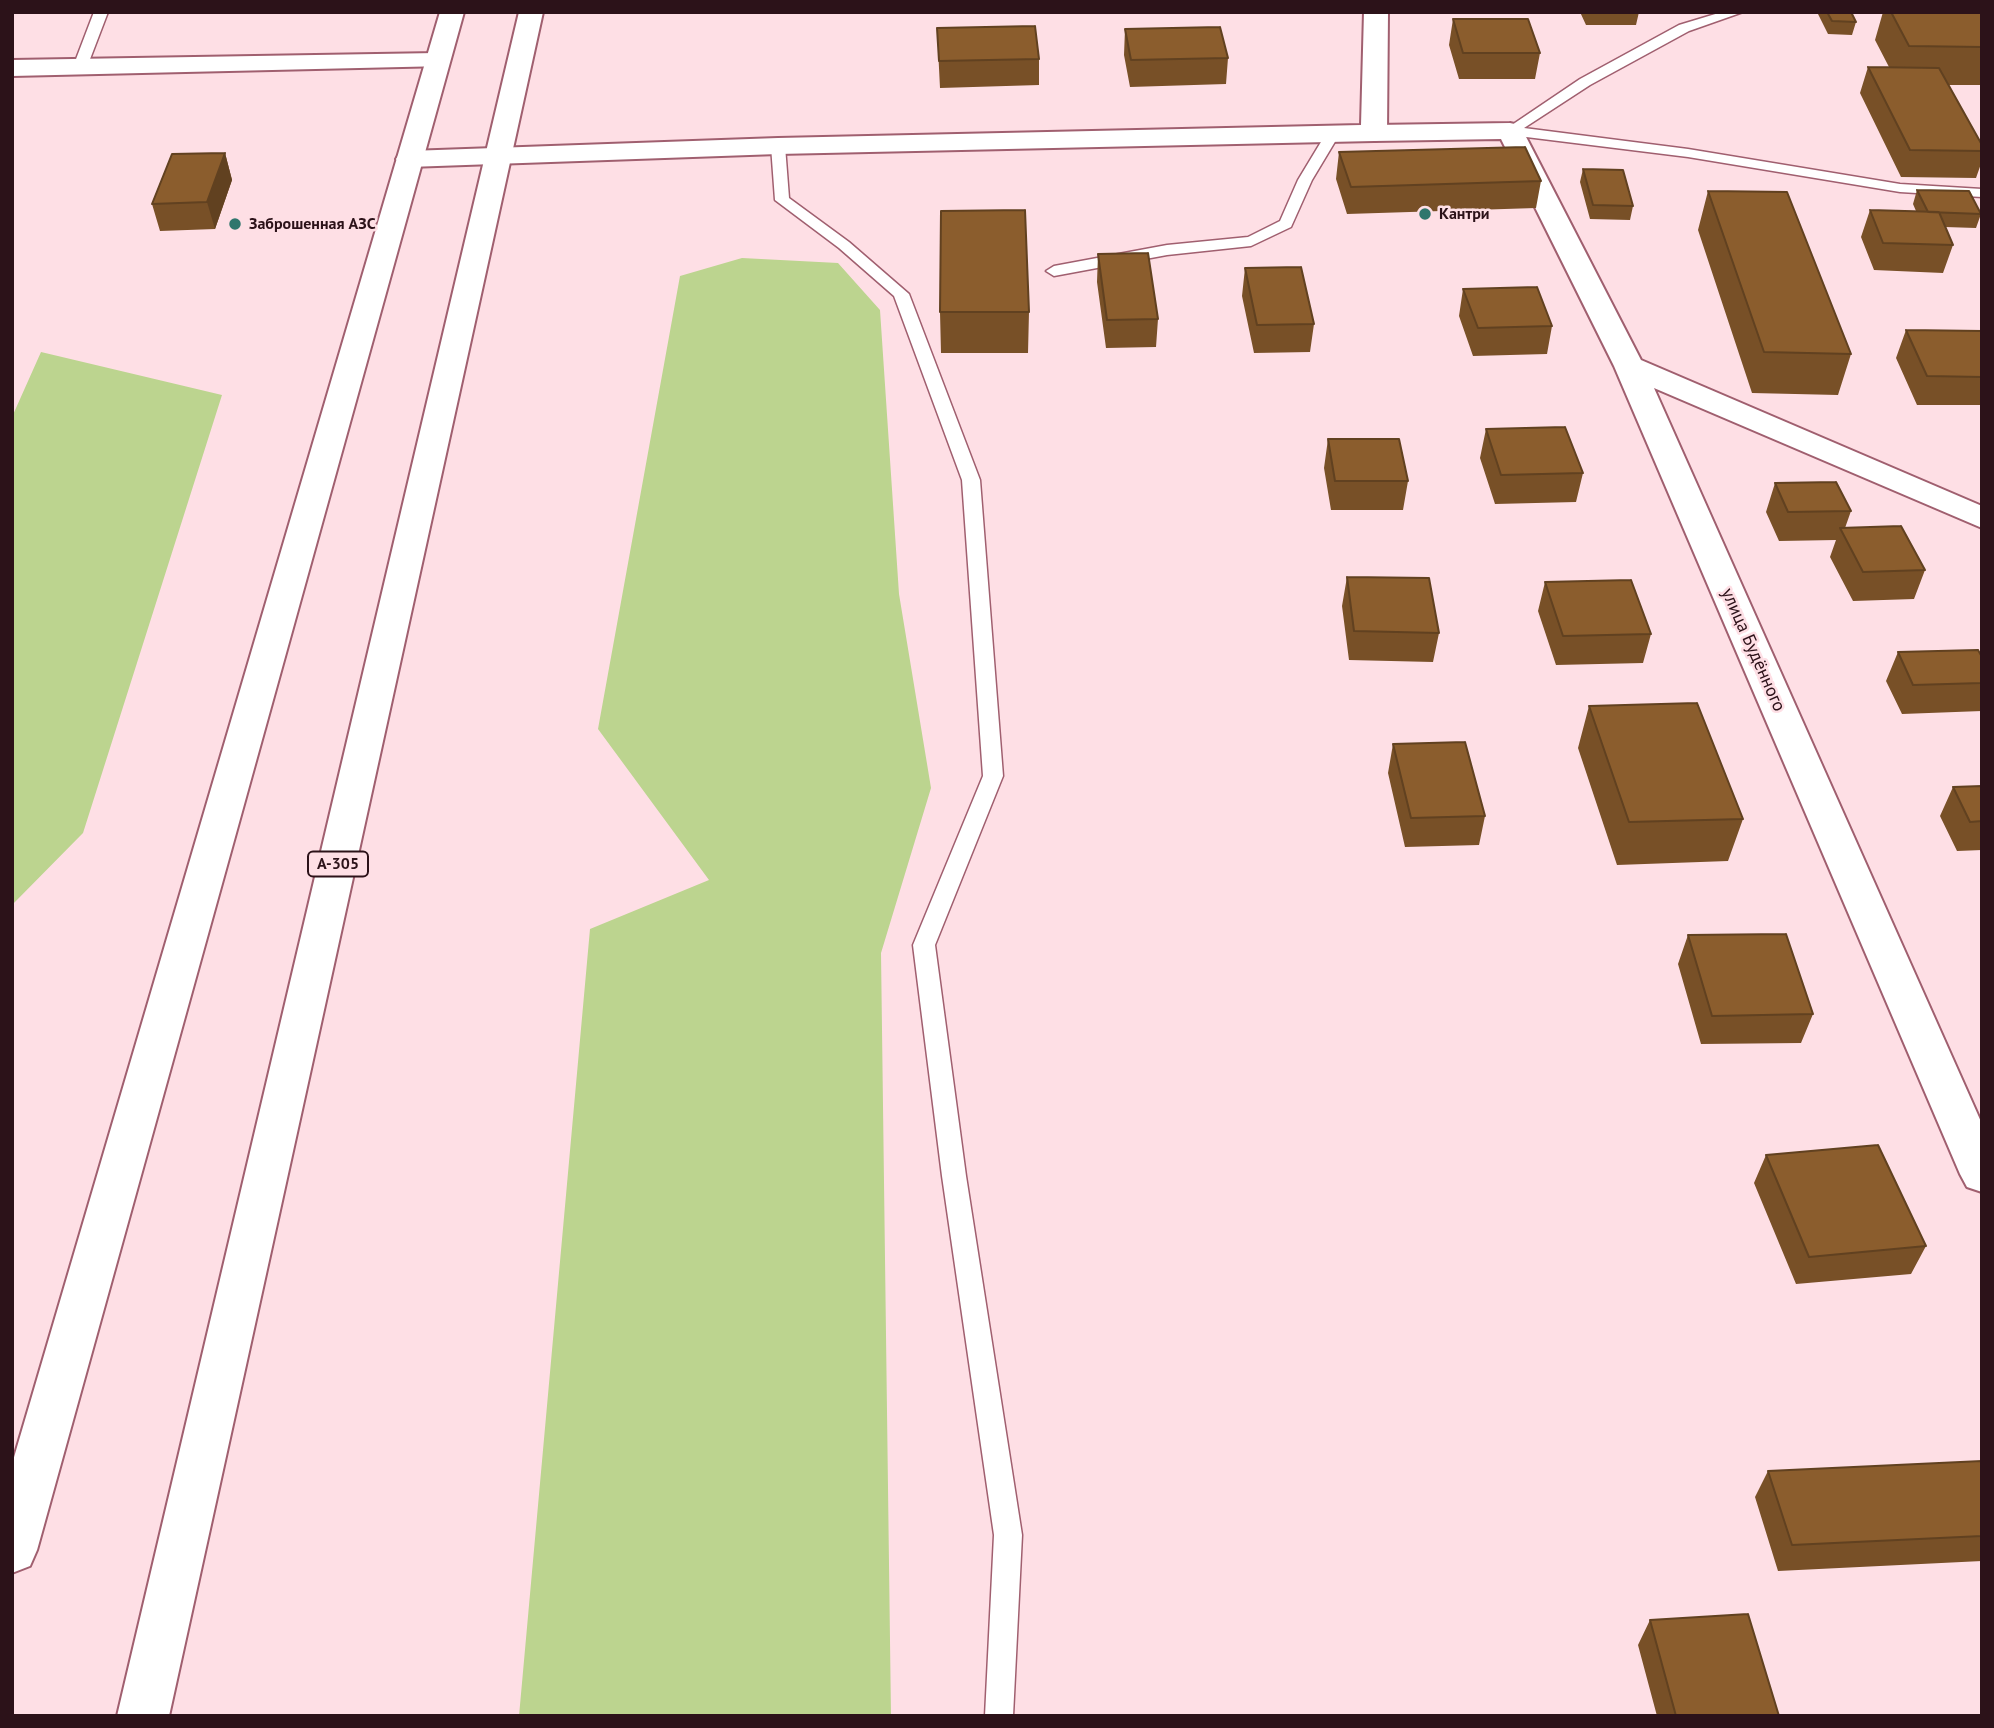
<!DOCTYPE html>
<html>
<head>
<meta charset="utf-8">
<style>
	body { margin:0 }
	#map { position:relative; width:1994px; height:1728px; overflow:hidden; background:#fedfe5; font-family:"PT Sans",sans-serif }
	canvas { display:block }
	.frame { position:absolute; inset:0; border:14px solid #2c1219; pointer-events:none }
</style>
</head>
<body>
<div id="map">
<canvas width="1994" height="1728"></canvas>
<div class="frame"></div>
</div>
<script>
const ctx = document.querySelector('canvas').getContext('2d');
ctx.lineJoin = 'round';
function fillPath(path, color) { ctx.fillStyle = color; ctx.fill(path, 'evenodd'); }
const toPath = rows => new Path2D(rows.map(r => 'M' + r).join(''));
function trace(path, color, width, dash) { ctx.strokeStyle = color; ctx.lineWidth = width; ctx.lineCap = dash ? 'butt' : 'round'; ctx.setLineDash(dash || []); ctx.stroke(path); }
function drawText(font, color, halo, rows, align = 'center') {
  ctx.font = font + ' "PT Sans",sans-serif'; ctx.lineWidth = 5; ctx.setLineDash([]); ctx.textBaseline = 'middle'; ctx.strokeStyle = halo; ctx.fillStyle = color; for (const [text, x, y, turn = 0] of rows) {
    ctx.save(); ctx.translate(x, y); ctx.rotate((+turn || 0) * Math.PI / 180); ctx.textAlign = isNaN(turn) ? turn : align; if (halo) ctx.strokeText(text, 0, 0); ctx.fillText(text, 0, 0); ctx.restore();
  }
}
const green = toPath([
	[742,258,838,263,880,310,899,594,931,788,881,953,891,1716,519,1716,590,929,709,880,598,729,680,276],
	[41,352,222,395,83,833,12,905,12,417]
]);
const lane = toPath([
	[94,12,108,12,87,67,80,71,75,70,73,67,94,12],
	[1722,12,1743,12,1689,31,1590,85,1524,128,1688,149,1900,184,1982,189,1982,197,1900,192,1688,157,1510,135,1503,131,1580,79,1679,25,1722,12],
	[1332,131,1339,135,1312,180,1291,227,1251,246,1167,255,1054,276,1046,271,1054,266,1167,245,1248,237,1280,221,1298,180,1327,132,1332,131],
	[778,142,785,146,789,198,849,242,909,294,980,480,1003,776,935,945,966,1176,1022,1535,1013,1716,985,1716,994,1535,942,1176,913,945,983,776,962,480,894,296,839,248,775,200,771,146,778,142]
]);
const street = toPath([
	[437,53,446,56,450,61,446,66,12,76,12,60,437,53],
	[1510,123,1519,125,1523,131,1641,360,1982,506,1982,528,1654,388,1982,1124,1982,1192,1967,1187,1960,1174,1614,366,1501,139,1374,141,1365,139,1361,133,1365,127,1374,125,1510,123]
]);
const secondary = toPath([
	[1364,12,1388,12,1387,133,1383,139,1374,141,778,154,409,167,400,165,396,159,400,153,409,151,778,138,1361,125,1364,12]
]);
const highway = toPath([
	[440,12,464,12,37,1550,30,1566,12,1573,12,1464,440,12],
	[519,12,543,12,169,1716,117,1716,519,12]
]);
const wall = toPath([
	[1580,12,1639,12,1636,25,1586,25],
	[1817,12,1851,12,1856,22,1852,35,1828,34],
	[1883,12,1982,12,1982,85,1948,85,1982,145,1982,161,1976,178,1901,177,1860,93,1868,67,1889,67,1875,40],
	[1453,19,1540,53,1535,79,1459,79,1449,45],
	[937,28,1039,59,1039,85,940,88],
	[1125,29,1228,58,1226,84,1130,87,1124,55],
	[1339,152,1541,181,1536,208,1347,214,1336,179],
	[225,153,232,180,215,229,160,231,152,204],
	[1583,169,1633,206,1630,220,1590,219,1580,182],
	[1917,190,1981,214,1976,228,1945,227,1953,245,1943,273,1874,270,1861,237,1870,210,1916,211,1913,204],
	[1708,191,1851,354,1838,395,1752,393,1698,230],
	[1098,254,1158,319,1156,347,1106,348,1097,282],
	[1245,268,1314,324,1310,352,1254,353,1242,296],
	[1463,289,1552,326,1547,354,1473,356,1459,316],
	[940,312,1029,312,1028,353,941,353],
	[1906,330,1982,331,1982,405,1917,405,1896,358],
	[1486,429,1583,473,1576,502,1495,504,1480,458],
	[1328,439,1408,481,1403,510,1331,510,1324,468],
	[1775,483,1851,511,1845,528,1925,570,1914,599,1853,601,1830,557,1836,540,1779,541,1766,512],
	[1347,577,1439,633,1433,662,1349,660,1342,606],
	[1545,582,1651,634,1643,663,1556,665,1538,611],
	[1898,652,1982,657,1982,711,1902,714,1886,681],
	[1589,706,1743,819,1728,861,1617,865,1578,748],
	[1393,744,1485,816,1479,845,1405,847,1388,773],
	[1982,786,1982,850,1957,851,1940,816,1953,787],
	[1688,935,1813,1014,1801,1043,1701,1044,1678,964],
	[1766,1155,1926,1246,1911,1274,1796,1284,1754,1183],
	[1982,1461,1982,1561,1778,1571,1755,1497,1768,1471],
	[1650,1620,1779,1716,1657,1716,1638,1645]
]);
const shadedWall = toPath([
	[225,153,232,180,215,229,207,202]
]);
const building = toPath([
	[1827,12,1851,12,1856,22,1832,21,1827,12],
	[1891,12,1982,12,1982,47,1909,46,1891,12],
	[1453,19,1528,19,1540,53,1463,53,1453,19],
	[1035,26,1039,59,939,61,937,28,1035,26],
	[1220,27,1228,58,1131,60,1125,29,1220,27],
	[1868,67,1939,68,1982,145,1982,151,1910,150,1868,67],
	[1525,147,1541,181,1351,187,1339,152,1525,147],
	[225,153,207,202,152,204,172,154,225,153],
	[1583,169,1623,170,1633,206,1593,205,1583,169],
	[1917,190,1969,191,1981,214,1928,212,1917,190],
	[1708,191,1787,192,1851,354,1764,352,1708,191],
	[1025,210,1029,312,940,312,941,211,1025,210],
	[1870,210,1939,212,1953,245,1883,243,1870,210],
	[1148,253,1158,319,1107,320,1098,254,1148,253],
	[1301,267,1314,324,1257,325,1245,268,1301,267],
	[1537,287,1552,326,1478,328,1463,289,1537,287],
	[1906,330,1982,331,1982,377,1927,376,1906,330],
	[1565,427,1583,473,1501,475,1486,429,1565,427],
	[1328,439,1399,439,1408,481,1335,481,1328,439],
	[1836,482,1851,511,1788,512,1775,483,1836,482],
	[1901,526,1925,570,1863,572,1840,528,1901,526],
	[1347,577,1429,578,1439,633,1354,631,1347,577],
	[1631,580,1651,634,1563,636,1545,582,1631,580],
	[1978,650,1982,657,1982,683,1913,685,1898,652,1978,650],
	[1697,703,1743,819,1629,822,1589,706,1697,703],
	[1465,742,1485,816,1411,818,1393,744,1465,742],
	[1982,786,1982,821,1970,822,1953,787,1982,786],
	[1786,934,1813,1014,1712,1016,1688,935,1786,934],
	[1878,1145,1926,1246,1809,1257,1766,1155,1878,1145],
	[1982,1461,1982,1536,1792,1545,1768,1471,1982,1461],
	[1748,1614,1779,1716,1676,1716,1650,1620,1748,1614]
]);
const markers = [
	[1425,214,7,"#2f766d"],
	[235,224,7,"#2f766d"]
];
const farPoinames = [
	["Кантри",1439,214],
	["Заброшенная АЗС",249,224]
];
const shields = [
	[338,864,60]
];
const shieldNames = [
	["А-305",338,864]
];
const streetNames = [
	["улица Будённого",1753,650,66]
];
fillPath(green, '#bcd48f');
trace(lane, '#a05f6f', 3);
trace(street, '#a05f6f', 4);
trace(secondary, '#a05f6f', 4);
trace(highway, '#a05f6f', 4);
fillPath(lane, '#fff');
fillPath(street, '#fff');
fillPath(secondary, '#fff');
fillPath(highway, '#fff');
fillPath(wall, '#785027');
fillPath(shadedWall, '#614120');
fillPath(building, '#8b5d2d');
trace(building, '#614120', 2);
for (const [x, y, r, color] of markers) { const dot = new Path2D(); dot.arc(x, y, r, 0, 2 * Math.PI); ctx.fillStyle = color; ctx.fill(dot); trace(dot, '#fedfe5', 2.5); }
drawText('bold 16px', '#2c1219', '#fedfe5', farPoinames, 'left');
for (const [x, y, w] of shields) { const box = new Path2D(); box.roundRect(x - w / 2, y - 12.5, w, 25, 5); ctx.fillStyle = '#fedfe5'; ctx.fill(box); trace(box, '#2c1219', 2); }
drawText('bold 16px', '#2c1219', null, shieldNames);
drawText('18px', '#2c1219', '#fedfe5', streetNames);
</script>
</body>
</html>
